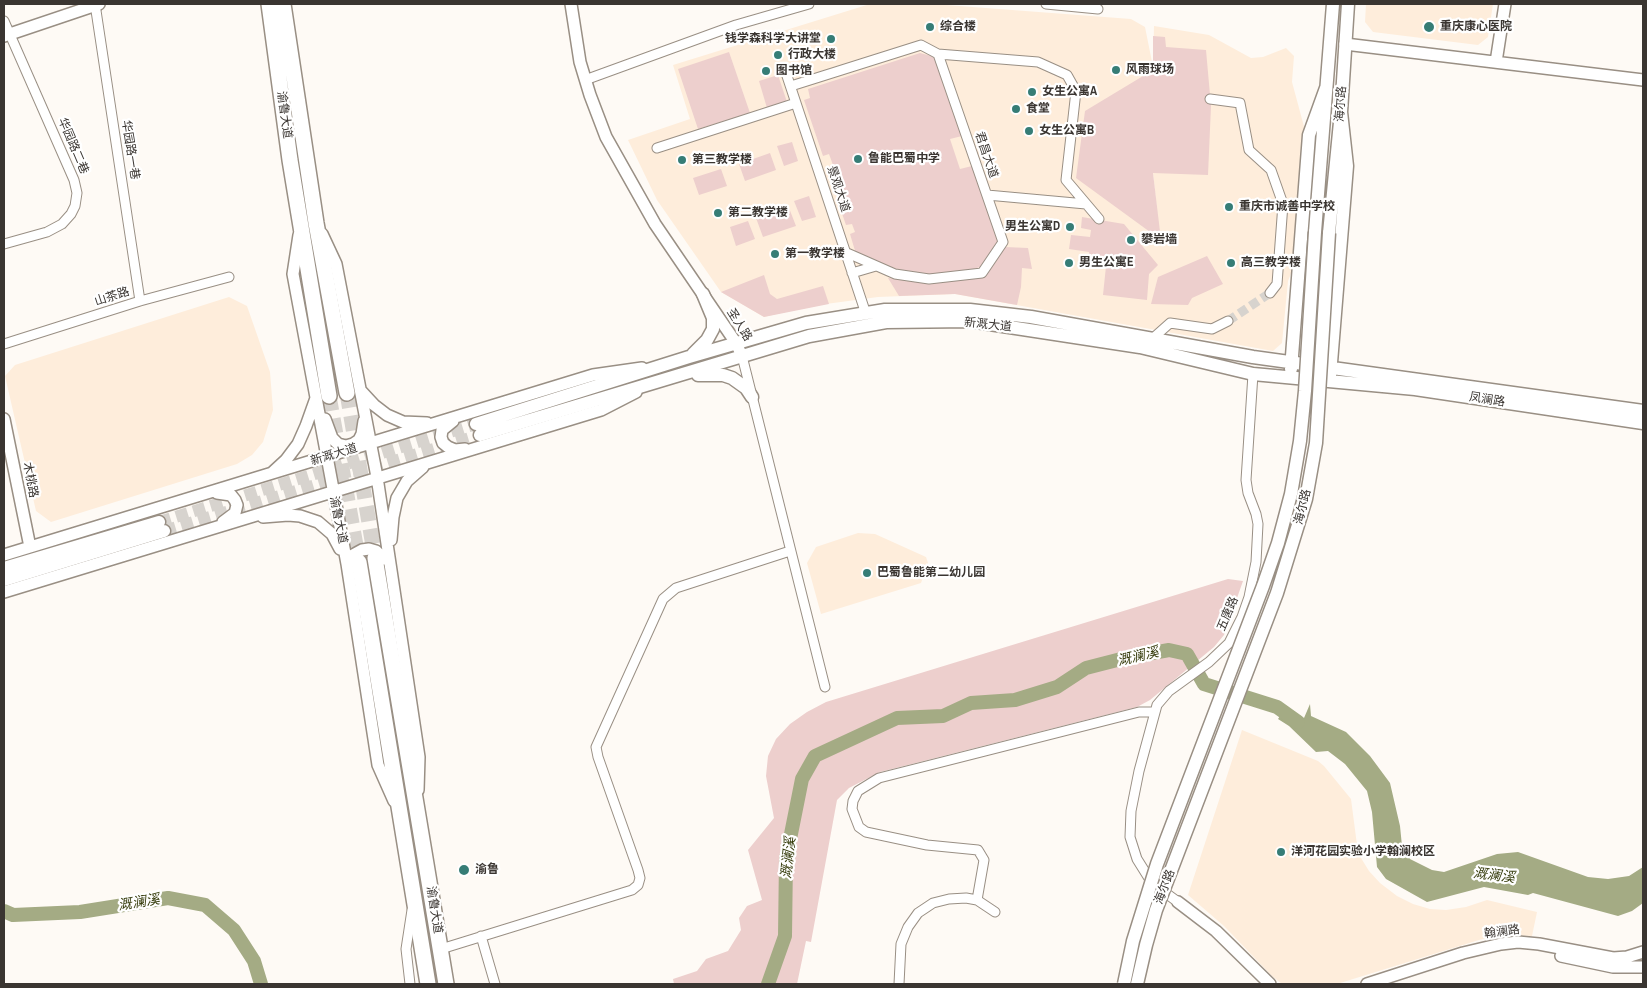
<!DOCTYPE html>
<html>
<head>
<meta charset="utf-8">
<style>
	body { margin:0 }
	#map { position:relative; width:1647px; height:988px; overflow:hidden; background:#fefaf5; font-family:"Archivo Narrow",sans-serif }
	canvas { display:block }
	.frame { position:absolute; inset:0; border:5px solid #3a3531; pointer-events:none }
</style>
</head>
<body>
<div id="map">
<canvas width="1647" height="988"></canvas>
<div class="frame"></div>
</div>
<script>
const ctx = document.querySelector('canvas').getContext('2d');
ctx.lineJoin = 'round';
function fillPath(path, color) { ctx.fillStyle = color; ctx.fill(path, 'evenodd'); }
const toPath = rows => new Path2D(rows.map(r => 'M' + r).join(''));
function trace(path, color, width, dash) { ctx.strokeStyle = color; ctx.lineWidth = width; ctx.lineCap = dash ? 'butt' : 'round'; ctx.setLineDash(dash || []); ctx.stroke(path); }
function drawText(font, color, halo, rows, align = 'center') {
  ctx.font = font + ' "Archivo Narrow","Noto Sans SC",sans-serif'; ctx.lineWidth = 4.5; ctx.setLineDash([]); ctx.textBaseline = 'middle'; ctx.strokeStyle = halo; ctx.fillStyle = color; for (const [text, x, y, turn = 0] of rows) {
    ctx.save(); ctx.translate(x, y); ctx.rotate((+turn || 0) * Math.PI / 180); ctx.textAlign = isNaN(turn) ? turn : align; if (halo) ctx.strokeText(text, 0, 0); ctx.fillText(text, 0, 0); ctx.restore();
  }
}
const built = toPath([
	[870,4,933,4,1131,19,1145,27,1153,67,1154,26,1209,35,1251,58,1263,57,1286,48,1294,56,1292,82,1306,134,1296,261,1288,281,1282,343,1273,351,955,294,878,297,811,306,764,317,721,292,657,200,628,140,690,119,673,65],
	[1085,111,1153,173,1160,239],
	[1366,4,1493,4,1488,37,1478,45,1373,32,1365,22],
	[229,297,247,306,270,372,273,410,263,442,252,455,237,464,51,522,36,511,5,376,15,365],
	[858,533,875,534,926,557,928,563,921,583,821,614,807,563,816,547],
	[1242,730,1318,761,1324,766,1351,799,1357,845,1361,858,1369,871,1380,883,1397,896,1413,904,1430,909,1446,910,1466,907,1487,900,1537,912,1532,936,1501,935,1479,940,1337,984,1282,984,1272,976,1224,926,1188,895]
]);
const green = toPath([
	[1153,36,1165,37,1166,47,1206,50,1211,106,1208,175,1153,173,1161,240,1076,178,1085,111,1153,70],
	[729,52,750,113,698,129,678,69],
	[920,53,935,57,962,136,950,139,960,169,972,166,999,242,980,267,968,271,930,277,889,267,856,254,850,234,855,232,852,224,846,225,837,199,843,197,840,188,835,189,827,167,833,165,829,154,823,156,804,100,810,98,808,89],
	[778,75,787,102,767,108,759,81],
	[792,142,798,161,784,166,777,146],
	[770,153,776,170,745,181,739,164],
	[721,169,727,186,699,195,693,178],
	[809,196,816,217,802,221,794,201],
	[789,208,796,226,763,237,756,218],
	[1082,217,1124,224,1158,265,1149,274,1147,300,1103,295,1107,257,1089,254,1089,252,1069,249,1071,235,1090,237,1091,230,1081,228],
	[748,221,755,239,736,246,730,227],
	[1005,247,1028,248,1032,269,1022,268,1021,287,1017,305,955,294,899,296,888,278,930,282,986,276],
	[1207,256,1223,284,1192,298,1188,305,1151,304,1158,277],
	[764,275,770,294,777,299,823,286,829,304,764,317,721,292],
	[1228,579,1243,581,1224,635,1214,647,1150,700,1137,707,880,772,849,788,837,800,811,942,806,941,797,984,674,984,673,979,697,971,706,959,728,951,741,930,739,918,747,906,762,900,748,850,774,818,766,776,768,756,776,739,790,724,807,712,826,702]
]);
const water = toPath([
	[1310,704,1311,716,1346,732,1370,756,1390,783,1400,826,1402,846,1410,859,1432,870,1444,872,1497,854,1518,852,1588,877,1608,879,1629,876,1643,867,1643,903,1632,911,1618,916,1533,893,1528,895,1484,887,1427,902,1386,879,1377,867,1372,812,1367,791,1345,764,1328,751,1316,752,1289,726,1278,719,1286,707,1304,718]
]);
const river = toPath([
	[4,911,13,915,80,912,168,898,205,905,234,930,254,961,261,984],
	[768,984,785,936,786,859,802,779,815,756,897,718,943,716,971,703,1015,700,1057,687,1086,668,1125,658,1169,650,1187,654,1204,684,1277,707,1298,722]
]);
const streetTunnel = toPath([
	[1228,321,1270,293]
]);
const primaryTunnel = toPath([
	[159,522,476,424],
	[164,531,480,435]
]);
const highwayTunnel = toPath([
	[347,393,375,558],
	[329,396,359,562]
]);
const street = toPath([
	[95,4,140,301],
	[1046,4,1098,9],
	[4,21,74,180,77,193,75,206,71,214,62,224,47,232,4,244],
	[938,54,1038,62,1067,75,1076,91,1066,180,1099,219],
	[786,73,866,314],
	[585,80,736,25,809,4],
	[791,86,921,45,938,54,1003,242,982,273,929,279,895,274,845,252],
	[1210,99,1240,103,1249,150,1271,170,1283,204,1277,284,1270,293],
	[657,148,796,103],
	[987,195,1086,204],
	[852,273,876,266],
	[1152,339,1170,323,1212,329,1228,321],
	[4,344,140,301,229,277],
	[742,356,825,687],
	[977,900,984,860,978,850,927,845,866,832,859,827,852,809,853,801,858,791,879,778,1139,712,1155,712],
	[1178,902,1152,883,1137,859,1130,837,1131,811,1139,771,1157,705,1169,691,1209,662,1229,643,1242,617,1249,597,1256,562,1258,524,1256,514,1248,493,1246,480,1253,374],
	[481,936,495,984],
	[441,949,632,890,638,885,640,878,638,870,598,757,596,747,663,599,676,588,790,551],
	[410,984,406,949,412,910],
	[899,984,901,944,908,927,918,913,933,903,949,899,966,898,977,900,995,912]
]);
const secondary = toPath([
	[571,4,580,62,590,95,606,137,655,224,736,343,742,356],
	[4,36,99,4],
	[1345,44,1643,80],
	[1496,62,1505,4],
	[322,234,336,264,377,477,419,757,418,790],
	[299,235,293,274,347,564,378,765,394,801],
	[361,391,374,405,387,415,403,422,427,423],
	[4,419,30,547],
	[325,419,332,438,338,444,346,446,353,444,359,440,362,434,364,421],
	[453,421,442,430,441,437,443,443,448,447,455,450,465,449],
	[273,472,286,460,298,444,306,426,316,398],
	[217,493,231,495,235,500,237,505,235,513,223,522],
	[263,517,288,515,300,516,318,522,332,534,340,549],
	[391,540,393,517,397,498,407,481,423,467],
	[4,555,593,375,642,368],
	[347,564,351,556,362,550,369,549,376,551,384,559],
	[4,592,601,410,636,392],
	[1178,902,1216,931,1270,984],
	[1561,956,1613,967,1643,967],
	[1367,984,1463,953,1501,944,1518,942,1539,944,1613,958,1627,957,1643,952]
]);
const primary = toPath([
	[1315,232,1333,4],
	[1329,233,1341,112,1348,4],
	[693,354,707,340,713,329,713,318,703,294],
	[1291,369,1309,135,1326,88],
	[698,375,723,375,732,378,746,388,752,397],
	[1330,375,1347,166,1341,112],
	[476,424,689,357,806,323,885,310,970,310,1031,317,1253,357,1643,411],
	[480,435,809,336,886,322,970,321,1140,347,1253,374,1415,389,1643,423],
	[4,568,159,522],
	[4,580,164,531]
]);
const highway = toPath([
	[269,4,290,160,329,396],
	[283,4,316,223,347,393],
	[375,558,446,984],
	[359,562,428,984]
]);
const primaryBridge = toPath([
	[1124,984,1133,941,1157,864,1263,586,1278,543,1291,494,1300,441,1305,391,1315,232],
	[1137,984,1146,945,1156,910,1277,593,1306,499,1316,443,1329,233]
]);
const markers = [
	[930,27,5,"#367d76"],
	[1429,27,6,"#367d76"],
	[831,39,5,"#367d76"],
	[778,55,5,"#367d76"],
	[1116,70,5,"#367d76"],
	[766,71,5,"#367d76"],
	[1032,92,5,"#367d76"],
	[1016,109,5,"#367d76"],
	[1029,131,5,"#367d76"],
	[858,159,5,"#367d76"],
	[682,160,5,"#367d76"],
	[1229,207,5,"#367d76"],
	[718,213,5,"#367d76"],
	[1070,227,5,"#367d76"],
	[1131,240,5,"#367d76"],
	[775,254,5,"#367d76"],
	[1069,263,5,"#367d76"],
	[1231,263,5,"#367d76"],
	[867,573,5,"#367d76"],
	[1281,852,5,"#367d76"],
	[464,870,6,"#367d76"]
];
const poiNames = [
	["综合楼",940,27],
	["重庆康心医院",1440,27],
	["钱学森科学大讲堂",821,39,"right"],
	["行政大楼",788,55],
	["风雨球场",1126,70],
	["图书馆",776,71],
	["女生公寓A",1042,92],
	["食堂",1026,109],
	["女生公寓B",1039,131],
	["鲁能巴蜀中学",868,159],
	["第三教学楼",692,160],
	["重庆市诚善中学校",1239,207],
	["第二教学楼",728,213],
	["男生公寓D",1060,227,"right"],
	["攀岩墙",1141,240],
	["第一教学楼",785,254],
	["男生公寓E",1079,263],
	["高三教学楼",1241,263],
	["巴蜀鲁能第二幼儿园",877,573],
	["洋河花园实验小学翰澜校区",1291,852],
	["渝鲁",475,870]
];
const streetNames = [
	["海尔路",1341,104,-86],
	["渝鲁大道",284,115,82],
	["华园路二巷",73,146,67],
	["华园路一巷",130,150,81],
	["君昌大道",986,155,71],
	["景观大道",838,189,72],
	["山茶路",112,297,-18],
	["圣人路",739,325,58],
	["新溉大道",988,325,6],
	["凤澜路",1487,400,9],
	["新溉大道",334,455,-17],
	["木桃路",30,480,79],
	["海尔路",1303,507,-76],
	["渝鲁大道",338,520,79],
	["五唐路",1228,614,-67],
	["海尔路",1165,887,-69],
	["渝鲁大道",434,910,81],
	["翰澜路",1502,932,-7]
];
const waterNames = [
	["溉澜溪",1138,657,-13],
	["溉澜溪",789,858,-84],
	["溉澜溪",1494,876,7],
	["溉澜溪",139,903,-9]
];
fillPath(built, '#feeddb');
fillPath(green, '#edcfcd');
fillPath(water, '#a4ab84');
trace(river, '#a4ab84', 14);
trace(streetTunnel, '#d7d3ce', 9, [9, 4.5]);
trace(primaryTunnel, '#d7d3ce', 12, [12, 6]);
trace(highwayTunnel, '#d7d3ce', 15, [15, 8]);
trace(street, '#998f84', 11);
trace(secondary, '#998f84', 14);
trace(primary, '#998f84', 15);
trace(highway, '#998f84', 18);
trace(street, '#fff', 9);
trace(secondary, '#fff', 11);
trace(primary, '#fff', 12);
trace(highway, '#fff', 15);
trace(primaryBridge, '#998f84', 15, []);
trace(primaryBridge, '#fff', 12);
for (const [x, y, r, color] of markers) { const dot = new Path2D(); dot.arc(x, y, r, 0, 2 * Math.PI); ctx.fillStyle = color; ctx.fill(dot); trace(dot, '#fff', 2); }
drawText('bold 12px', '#3a3531', '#fff', poiNames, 'left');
drawText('12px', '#3a3531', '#fff', streetNames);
drawText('italic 14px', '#363c0c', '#fff', waterNames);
</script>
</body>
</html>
